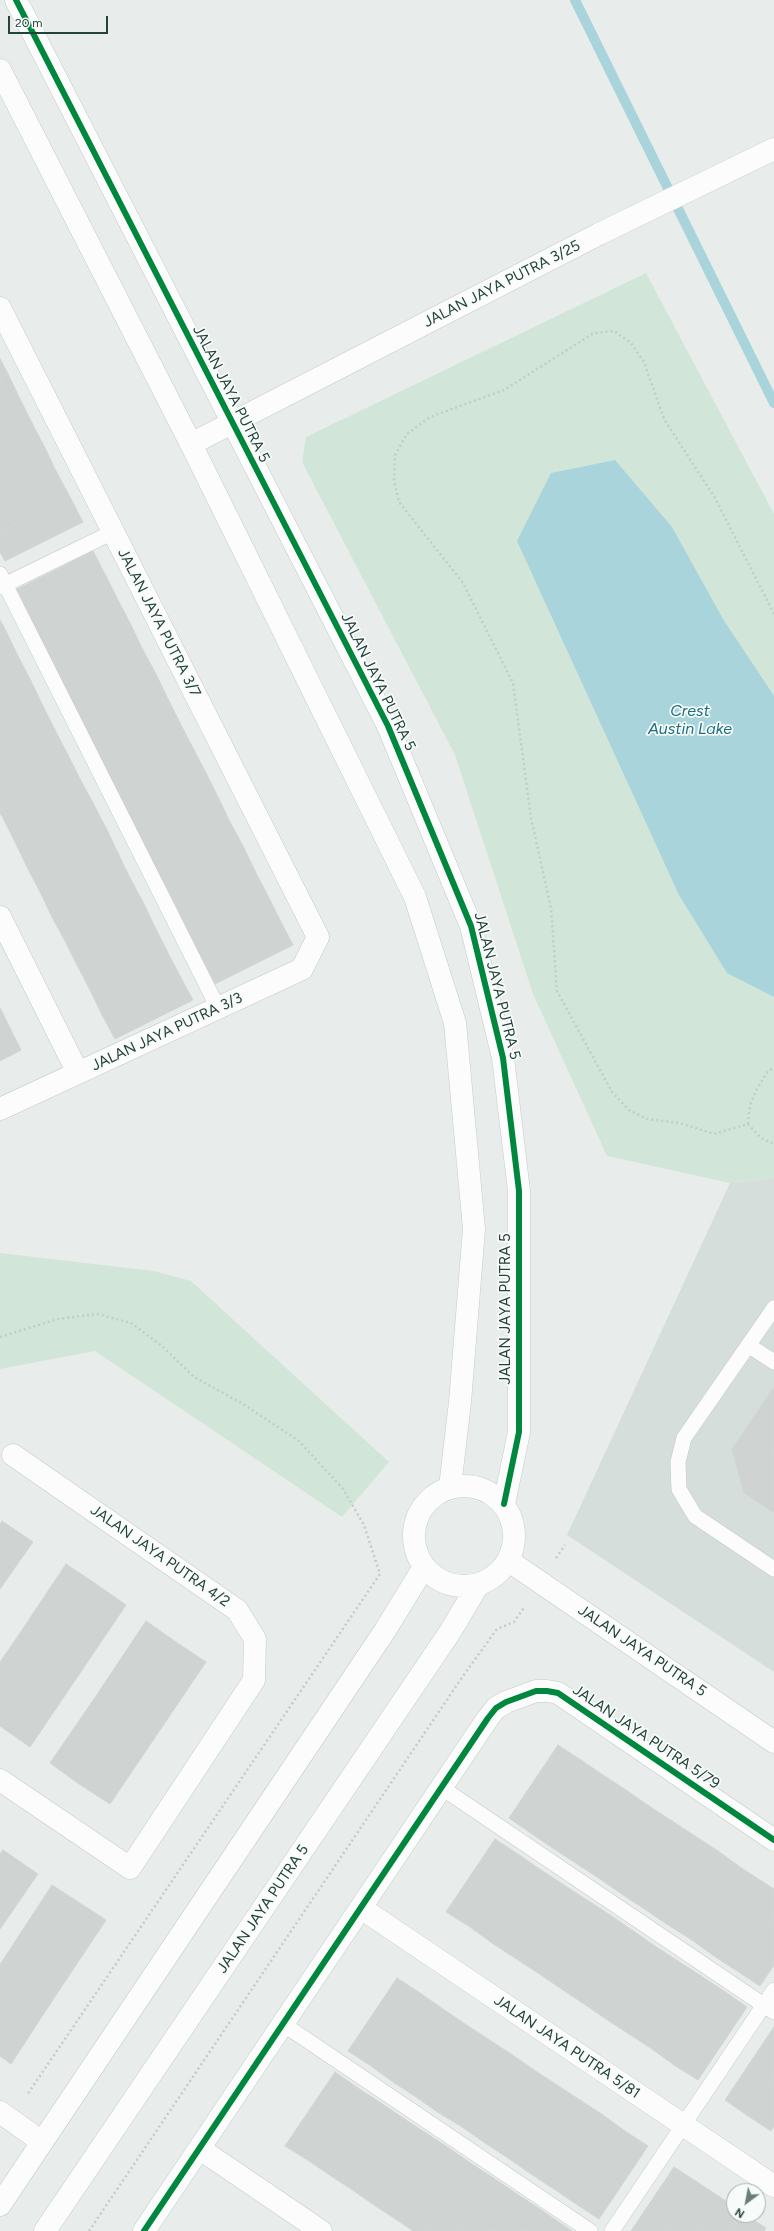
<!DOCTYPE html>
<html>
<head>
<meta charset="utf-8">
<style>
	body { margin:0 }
	#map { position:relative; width:774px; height:2231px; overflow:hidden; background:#e8edeb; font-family:Figtree,sans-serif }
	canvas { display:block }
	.north { position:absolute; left:726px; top:2183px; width:40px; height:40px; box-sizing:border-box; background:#f7fbf9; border:1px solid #a3b1ad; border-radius:50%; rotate:212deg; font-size:11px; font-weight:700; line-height:16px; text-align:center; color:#24423a }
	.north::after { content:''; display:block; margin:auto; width:14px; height:18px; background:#697e78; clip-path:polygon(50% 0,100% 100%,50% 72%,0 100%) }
	.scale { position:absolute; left:8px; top:16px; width:100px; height:18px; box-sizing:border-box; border:2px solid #24423a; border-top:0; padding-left:5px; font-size:12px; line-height:14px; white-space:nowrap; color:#24423a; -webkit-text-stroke:3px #f7fbf9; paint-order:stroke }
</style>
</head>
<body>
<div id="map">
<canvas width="774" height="2231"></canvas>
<div class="north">N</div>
<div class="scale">20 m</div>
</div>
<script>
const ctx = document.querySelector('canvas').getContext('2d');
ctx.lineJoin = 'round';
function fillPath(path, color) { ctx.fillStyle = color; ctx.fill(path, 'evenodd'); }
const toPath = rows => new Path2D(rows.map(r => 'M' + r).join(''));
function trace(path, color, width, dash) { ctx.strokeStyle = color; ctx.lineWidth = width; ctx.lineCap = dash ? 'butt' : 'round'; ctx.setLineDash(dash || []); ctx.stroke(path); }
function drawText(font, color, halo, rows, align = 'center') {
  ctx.font = font + ' Figtree,sans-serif'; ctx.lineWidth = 3.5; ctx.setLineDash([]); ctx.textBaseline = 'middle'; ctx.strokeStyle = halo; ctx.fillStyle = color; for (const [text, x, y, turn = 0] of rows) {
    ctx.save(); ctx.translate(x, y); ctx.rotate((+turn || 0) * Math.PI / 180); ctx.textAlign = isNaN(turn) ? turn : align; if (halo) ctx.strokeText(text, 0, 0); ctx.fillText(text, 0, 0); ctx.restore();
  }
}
const built = toPath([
	[774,1178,774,1672,567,1535,730,1183]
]);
const green = toPath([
	[646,273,774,514,774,1178,730,1183,607,1156,533,994,455,755,302,462,306,437],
	[0,1253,154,1271,191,1281,389,1462,342,1517,95,1351,0,1369]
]);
const water = toPath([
	[615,460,672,527,723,619,774,696,774,997,727,973,679,895,517,541,551,473]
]);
const stream = toPath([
	[575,0,774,403]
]);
const building = toPath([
	[0,359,8,374,0,378,0,359],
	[8,374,20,399,0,409,0,378,8,374],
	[20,399,32,423,0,440,0,409,20,399],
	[32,423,45,448,0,471,0,440,32,423],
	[45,448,57,473,0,502,0,471,45,448],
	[57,473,70,497,0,532,0,502,57,473],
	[70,497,83,522,5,561,0,552,0,532,70,497],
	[93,551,106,576,28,615,15,590,93,551],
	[106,576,118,600,40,639,28,615,106,576],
	[118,600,131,625,52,664,40,639,118,600],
	[0,620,6,631,0,634,0,620],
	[131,625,143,650,65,689,52,664,131,625],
	[6,631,18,656,0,665,0,634,6,631],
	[143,650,156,674,78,713,65,689,143,650],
	[18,656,31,681,0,696,0,665,18,656],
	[156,674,168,699,90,738,78,713,156,674],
	[31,681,43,706,0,727,0,696,31,681],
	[168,699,180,723,103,762,90,738,168,699],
	[43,706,55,730,0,758,0,727,43,706],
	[180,723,193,748,115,787,103,762,180,723],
	[55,730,68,755,0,788,0,758,55,730],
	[193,748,206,773,127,811,115,787,193,748],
	[68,755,80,779,3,818,0,813,0,788,68,755],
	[206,773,218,797,140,836,127,811,206,773],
	[80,779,93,803,15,842,3,818,80,779],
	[218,797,230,822,152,861,140,836,218,797],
	[93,803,106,828,27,867,15,842,93,803],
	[230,822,243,846,165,885,152,861,230,822],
	[106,828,118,853,40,892,27,867,106,828],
	[243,846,255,871,178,910,165,885,243,846],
	[118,853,130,878,52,917,40,892,118,853],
	[255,871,268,896,190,935,178,910,255,871],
	[130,878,143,902,65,941,52,917,130,878],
	[268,896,280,920,202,959,190,935,268,896],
	[143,902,155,927,77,965,65,941,143,902],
	[280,920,293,945,215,984,202,959,280,920],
	[155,927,167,951,90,990,77,965,155,927],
	[167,951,180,976,102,1015,90,990,167,951],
	[180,976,193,1000,115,1039,102,1015,180,976],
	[0,1008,9,1026,0,1030,0,1008],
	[9,1026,21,1050,0,1061,0,1030,9,1026],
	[774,1387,774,1448,744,1493,732,1449,774,1387],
	[774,1448,774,1510,773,1512,744,1493,774,1448],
	[2,1521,33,1542,0,1589,0,1524,2,1521],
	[66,1564,96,1584,46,1659,16,1639,66,1564],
	[96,1584,126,1605,76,1679,46,1659,96,1584],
	[146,1621,176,1642,125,1716,96,1696,146,1621],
	[16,1639,46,1659,0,1726,0,1662,16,1639],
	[176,1642,206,1662,156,1736,125,1716,176,1642],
	[46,1659,76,1679,30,1747,0,1726,46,1659],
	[96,1696,125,1716,79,1784,50,1763,96,1696],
	[125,1716,156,1736,110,1804,79,1784,125,1716],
	[558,1745,581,1760,532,1834,509,1818,558,1745],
	[581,1760,603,1775,554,1849,532,1834,581,1760],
	[603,1775,626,1790,577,1864,554,1849,603,1775],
	[626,1790,649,1806,600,1879,577,1864,626,1790],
	[649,1806,672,1821,623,1895,600,1879,649,1806],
	[672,1821,695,1836,646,1910,623,1895,672,1821],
	[695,1836,718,1851,668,1925,646,1910,695,1836],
	[495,1839,518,1854,470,1927,446,1912,495,1839],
	[3,1850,38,1874,0,1929,0,1854,3,1850],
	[718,1851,740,1867,692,1940,668,1925,718,1851],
	[518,1854,541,1870,492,1943,470,1927,518,1854],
	[740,1867,763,1882,714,1956,692,1940,740,1867],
	[541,1870,564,1885,515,1958,492,1943,541,1870],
	[763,1882,774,1889,774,1916,737,1971,714,1956,763,1882],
	[52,1885,106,1920,56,1995,3,1960,52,1885],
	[564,1885,587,1900,538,1973,515,1958,564,1885],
	[587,1900,610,1915,560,1988,538,1973,587,1900],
	[610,1915,632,1930,584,2004,560,1988,610,1915],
	[774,1916,774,1965,760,1986,737,1971,774,1916],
	[632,1930,655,1946,606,2019,584,2004,632,1930],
	[655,1946,678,1961,629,2034,606,2019,655,1946],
	[3,1960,56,1995,11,2064,0,2056,0,1964,3,1960],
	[678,1961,701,1976,652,2049,629,2034,678,1961],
	[701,1976,724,1991,674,2065,652,2049,701,1976],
	[397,1978,420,1993,371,2066,348,2051,397,1978],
	[724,1991,747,2007,698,2080,674,2065,724,1991],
	[420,1993,443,2009,393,2082,371,2066,420,1993],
	[443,2009,465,2024,416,2097,393,2082,443,2009],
	[465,2024,488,2039,439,2113,416,2097,465,2024],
	[774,2027,774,2077,748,2116,725,2100,774,2027],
	[488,2039,511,2054,462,2127,439,2113,488,2039],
	[511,2054,534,2070,485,2143,462,2127,511,2054],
	[534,2070,557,2085,508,2158,485,2143,534,2070],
	[335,2072,358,2088,309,2161,285,2146,335,2072],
	[774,2077,774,2126,771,2131,748,2116,774,2077],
	[557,2085,580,2100,531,2174,508,2158,557,2085],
	[358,2088,381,2103,331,2176,309,2161,358,2088],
	[580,2100,603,2115,554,2189,531,2174,580,2100],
	[381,2103,403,2118,354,2191,331,2176,381,2103],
	[603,2115,625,2131,576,2204,554,2189,603,2115],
	[403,2118,426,2133,377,2207,354,2191,403,2118],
	[625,2131,648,2146,599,2219,576,2204,625,2131],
	[426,2133,449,2148,400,2222,377,2207,426,2133],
	[449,2148,472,2164,427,2231,413,2231,400,2222,449,2148],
	[472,2164,495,2179,460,2231,427,2231,472,2164],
	[674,2167,697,2182,664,2231,631,2231,674,2167],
	[495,2179,517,2194,493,2231,460,2231,495,2179],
	[697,2182,720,2197,697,2231,664,2231,697,2182],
	[517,2194,540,2209,526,2231,493,2231,517,2194],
	[720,2197,734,2207,734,2215,742,2215,731,2231,697,2231,720,2197],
	[540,2209,563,2225,559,2231,526,2231,540,2209],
	[742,2215,746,2215,766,2228,764,2231,731,2231,742,2215],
	[563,2225,572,2231,559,2231,563,2225]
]);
const path = toPath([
	[774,614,715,498,664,419,644,362,631,343,614,331,594,333,504,390,430,417,407,434,395,455,394,480,399,502,463,583,513,683,531,818,551,908,557,991,612,1092,629,1110,647,1119,680,1123,714,1134,748,1124,761,1138,774,1144],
	[748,1124,750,1105,757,1089,768,1071,774,1068],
	[0,1337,58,1319,97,1314,131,1323,162,1346,194,1377,243,1404,299,1441,343,1489,364,1525,380,1574,27,2095],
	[556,1558,565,1545],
	[89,2231,463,1676,497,1629,514,1622,525,1606]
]);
const service = toPath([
	[0,574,218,1008],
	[0,587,113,532],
	[774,1308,684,1438,678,1462,679,1489,695,1516,774,1569],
	[748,1345,774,1362],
	[442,1788,774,2012],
	[283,2024,590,2231],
	[612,2231,774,1990]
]);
const minor = toPath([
	[0,308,318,937,302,969,0,1109],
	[191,444,599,234,774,149],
	[0,917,78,1073],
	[0,1780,130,1868,254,1680,255,1639,237,1610,13,1455],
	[361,1908,774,2186],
	[0,2112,42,2142],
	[200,2149,321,2231],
	[144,2231,488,1718,496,1708,506,1702,536,1691,547,1691,558,1693,774,1840]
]);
const tertiary = toPath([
	[16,0,388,726,471,926,503,1058,519,1191,519,1432,504,1504],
	[0,70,191,444,415,897,455,1023,474,1229,460,1402,450,1487],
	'414 1536a50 50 0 1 1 100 0a50 50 0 1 1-100 0Z',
	[509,1561,774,1742],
	[0,2205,384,1632,424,1567],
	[45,2231,450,1632,478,1585]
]);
const cycleway = toPath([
	[16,0,388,726,471,926,503,1058,519,1191,519,1432,504,1504],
	[144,2231,488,1718,496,1708,506,1702,536,1691,547,1691,558,1693,774,1840]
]);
const streetNames = [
	["JALAN JAYA PUTRA 3/25",502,284,-27],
	["JALAN JAYA PUTRA 5",231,394,63],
	["JALAN JAYA PUTRA 3/7",159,623,63],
	["JALAN JAYA PUTRA 5",378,682,64],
	["JALAN JAYA PUTRA 5",497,986,76],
	["JALAN JAYA PUTRA 3/3",167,1032,-25],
	["JALAN JAYA PUTRA 5",506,1309,-90],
	["JALAN JAYA PUTRA 4/2",160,1556,35],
	["JALAN JAYA PUTRA 5",642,1651,34],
	["JALAN JAYA PUTRA 5/79",646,1737,34],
	["JALAN JAYA PUTRA 5",263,1909,-56],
	["JALAN JAYA PUTRA 5/81",567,2047,34]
];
const waterNames = [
	["Crest",690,711],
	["Austin Lake",690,729]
];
fillPath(built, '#d6dedb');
fillPath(green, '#d1e6d8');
fillPath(water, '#a9d4db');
trace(stream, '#a9d4db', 10);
fillPath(building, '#cfd4d2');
trace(building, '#d1d6d4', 1);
trace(service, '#c5cac8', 16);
trace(minor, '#c5cac8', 23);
trace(tertiary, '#c5cac8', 23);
trace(path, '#c3ccca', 2.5, [2, 3]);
trace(service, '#fcfcfc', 15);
trace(minor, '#fcfcfc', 22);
trace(tertiary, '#fcfcfc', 22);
trace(cycleway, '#00873e', 6);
drawText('15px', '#24423a', '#f7fbf9', streetNames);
drawText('italic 16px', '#1c6f80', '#f7fbf9', waterNames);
</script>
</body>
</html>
